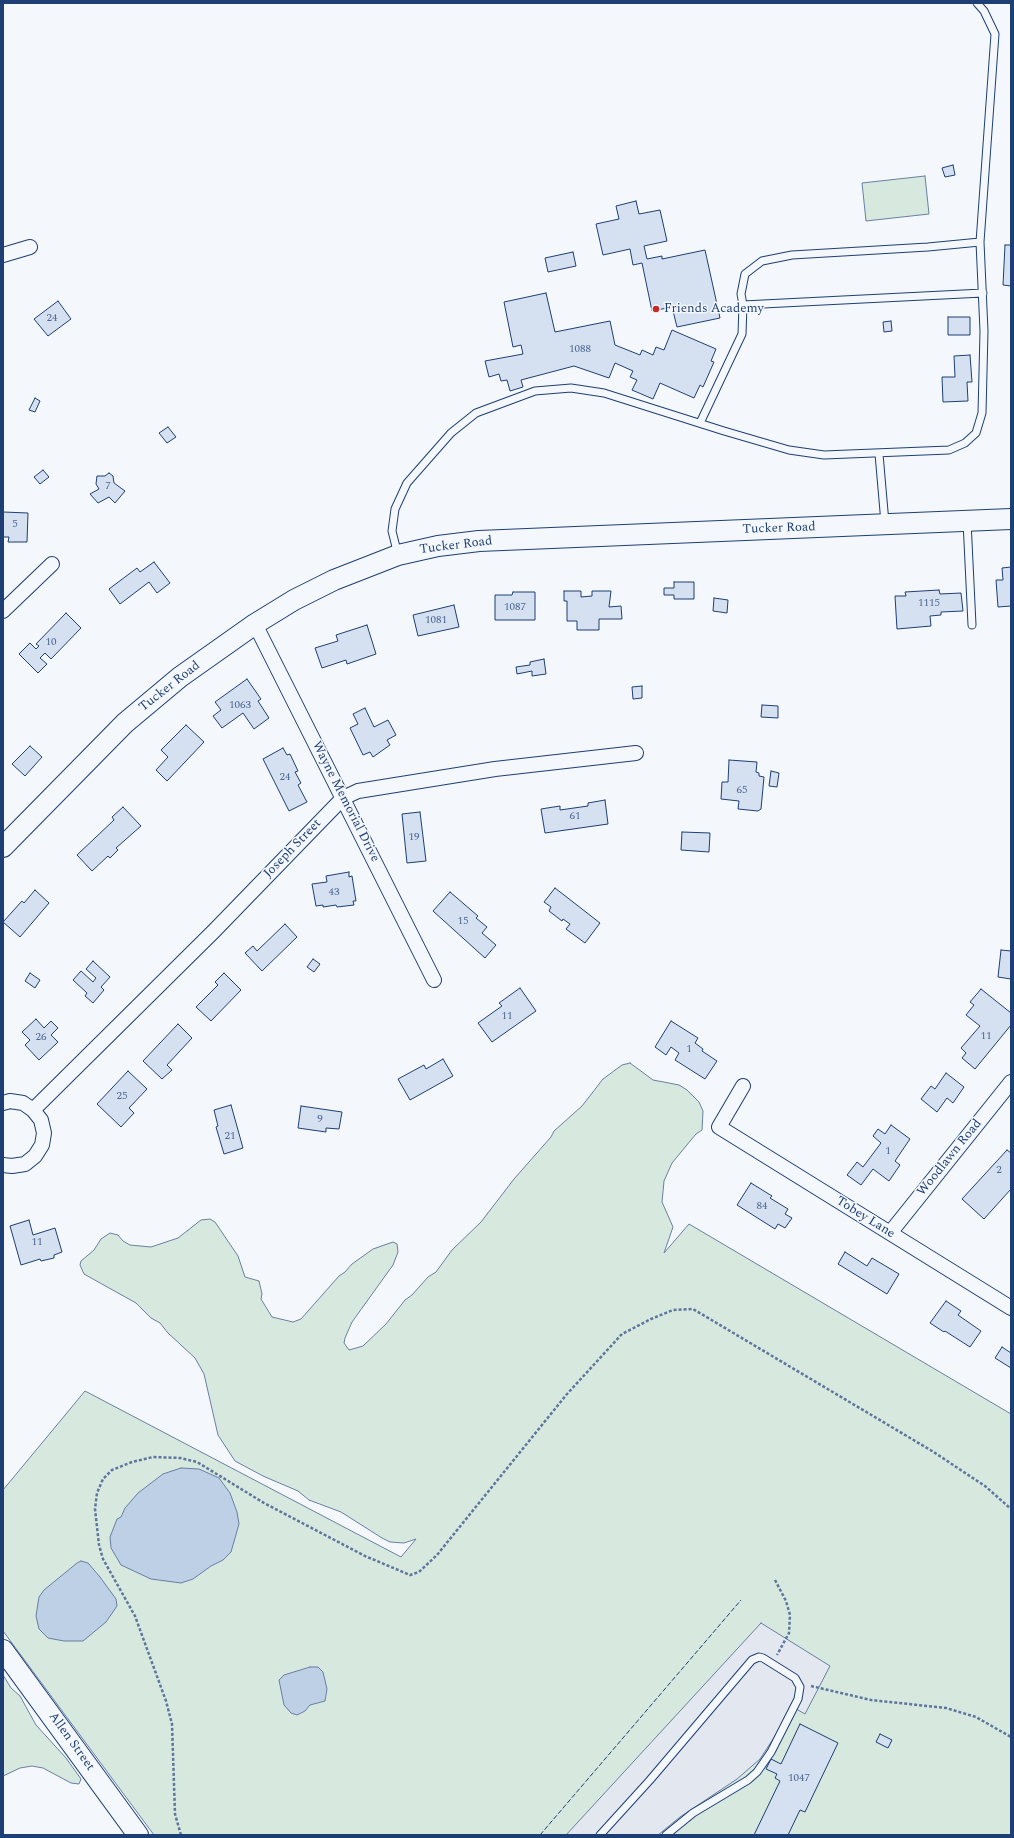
<!DOCTYPE html>
<html>
<head>
<meta charset="utf-8">
<style>
	body { margin:0 }
	#map { position:relative; width:1014px; height:1838px; overflow:hidden; background:#f4f7fb; font-family:Spectral,serif }
	canvas { display:block }
	.frame { position:absolute; inset:0; border:4px solid #1d3f73; pointer-events:none }
</style>
</head>
<body>
<div id="map">
<canvas width="1014" height="1838"></canvas>
<div class="frame"></div>
</div>
<script>
const ctx = document.querySelector('canvas').getContext('2d');
ctx.lineJoin = 'round';
function fillPath(path, color) { ctx.fillStyle = color; ctx.fill(path, 'evenodd'); }
const toPath = rows => new Path2D(rows.map(r => 'M' + r).join(''));
function trace(path, color, width, dash) { ctx.strokeStyle = color; ctx.lineWidth = width; ctx.lineCap = dash ? 'butt' : 'round'; ctx.setLineDash(dash || []); ctx.stroke(path); }
function drawText(font, color, halo, rows, align = 'center') {
  ctx.font = font + ' Spectral,serif'; ctx.lineWidth = 3; ctx.setLineDash([]); ctx.textBaseline = 'middle'; ctx.strokeStyle = halo; ctx.fillStyle = color; for (const [text, x, y, turn = 0] of rows) {
    ctx.save(); ctx.translate(x, y); ctx.rotate((+turn || 0) * Math.PI / 180); ctx.textAlign = isNaN(turn) ? turn : align; if (halo) ctx.strokeText(text, 0, 0); ctx.fillText(text, 0, 0); ctx.restore();
  }
}
const green = toPath([
	[925,176,929,214,866,221,862,183,925,176],
	[630,1063,653,1080,679,1085,687,1090,699,1102,703,1111,702,1130,696,1134,672,1163,664,1181,662,1202,673,1227,664,1253,689,1224,1011,1414,1011,1835,154,1835,3,1631,3,1490,85,1391,401,1557,416,1539,404,1543,390,1542,382,1538,341,1512,309,1500,298,1491,263,1476,235,1461,218,1435,204,1374,195,1358,168,1333,160,1323,151,1318,136,1303,84,1274,80,1265,81,1261,94,1250,101,1239,110,1233,118,1235,123,1241,130,1245,151,1247,178,1238,201,1220,210,1219,215,1222,238,1256,245,1277,259,1281,262,1294,261,1299,272,1317,293,1322,301,1319,339,1276,345,1272,352,1264,373,1249,393,1242,397,1244,398,1252,393,1265,352,1322,345,1338,344,1343,349,1350,363,1346,386,1324,405,1300,412,1295,428,1277,436,1272,452,1250,481,1222,514,1179,551,1137,554,1131,582,1106,603,1079,622,1065,630,1063],
	[3,1675,11,1688,20,1696,36,1725,66,1758,81,1779,79,1784,71,1783,43,1768,32,1766,20,1768,3,1776,3,1675]
]);
const parking = toPath([
	[761,1623,830,1666,805,1714,791,1706,777,1733,760,1759,737,1779,680,1817,658,1835,566,1835,761,1623]
]);
const water = toPath([
	[181,1468,199,1469,219,1478,230,1493,237,1512,239,1524,231,1552,223,1560,211,1566,193,1579,181,1583,151,1579,121,1565,111,1548,110,1537,117,1519,121,1517,125,1508,138,1493,163,1474,181,1468],
	[81,1561,88,1563,100,1577,116,1599,117,1606,106,1622,83,1641,64,1641,48,1638,39,1629,36,1616,39,1597,44,1590,77,1563,81,1561],
	[310,1667,318,1667,323,1672,327,1689,325,1701,310,1705,305,1711,297,1715,291,1713,284,1705,279,1680,284,1675,310,1667]
]);
const building = toPath([
	[953,165,955,175,945,177,942,168,953,165],
	[636,201,639,214,660,210,667,241,644,246,647,259,662,256,662,259,705,250,720,318,677,327,672,307,652,311,642,263,633,265,630,249,603,255,596,224,619,219,616,206,636,201],
	[1005,245,1011,245,1011,286,1003,285,1005,245],
	[573,252,576,266,548,272,545,258,573,252],
	[546,293,555,332,610,321,615,345,640,355,642,350,653,355,656,347,664,350,672,330,716,349,711,361,714,362,703,387,700,385,694,398,660,383,653,399,632,390,637,380,630,377,633,371,615,363,609,378,574,366,521,380,523,387,510,391,507,380,501,381,499,374,489,377,485,361,523,354,521,345,513,347,504,302,546,293],
	[58,301,71,319,48,336,34,319,58,301],
	[948,317,970,317,970,335,948,335,948,317],
	[891,321,892,331,884,332,883,322,891,321],
	[970,355,972,382,967,382,968,401,943,402,942,377,955,377,954,356,970,355],
	[35,398,40,401,35,412,29,410,35,398],
	[168,427,176,437,167,443,159,433,168,427],
	[43,470,49,477,40,484,34,477,43,470],
	[109,473,113,476,114,483,125,491,115,503,109,497,98,503,90,494,99,489,96,484,97,476,105,476,109,473],
	[3,512,28,513,27,542,8,542,9,537,3,537,3,512],
	[154,562,170,583,157,593,149,582,120,604,109,589,137,568,140,572,154,562],
	[1011,567,1011,606,998,607,996,580,1003,580,1002,568,1011,567],
	[674,582,694,582,694,599,674,599,674,595,664,595,664,588,674,588,674,582],
	[939,590,940,594,961,593,963,611,941,612,941,615,930,616,931,626,897,629,895,596,906,596,905,592,939,590],
	[564,591,581,591,581,597,592,596,592,591,611,591,609,607,621,606,622,619,599,619,599,630,577,630,577,621,567,621,567,601,564,601,564,591],
	[513,592,535,592,535,620,495,620,495,595,512,595,513,592],
	[714,598,728,600,727,613,713,611,714,598],
	[454,605,459,627,418,636,413,615,454,605],
	[66,613,81,628,51,659,45,653,40,658,47,664,38,673,19,654,30,643,36,649,39,646,36,644,66,613],
	[367,625,376,654,347,664,346,660,322,668,315,648,338,641,336,635,367,625],
	[544,659,546,674,532,676,532,671,517,674,516,667,530,665,530,662,544,659],
	[247,679,261,699,258,701,269,718,254,729,243,713,222,728,213,716,221,710,215,702,247,679],
	[642,686,642,698,633,699,632,687,642,686],
	[762,705,778,706,778,718,761,717,762,705],
	[365,708,374,727,388,720,396,735,387,740,390,745,373,757,370,752,363,755,350,728,358,724,353,714,365,708],
	[186,725,204,742,167,781,156,770,168,757,161,750,186,725],
	[30,746,42,757,25,776,12,764,30,746],
	[283,748,287,755,290,754,298,771,295,772,301,783,298,785,307,802,289,811,263,759,283,748],
	[729,760,757,762,756,772,759,773,759,776,764,777,761,809,758,811,738,809,739,801,721,799,722,782,728,782,729,760],
	[771,771,779,773,777,787,769,786,771,771],
	[605,800,608,824,545,833,541,809,560,806,560,810,588,806,588,803,605,800],
	[123,807,141,826,116,848,118,850,110,858,108,856,92,871,77,855,114,820,112,817,123,807],
	[420,812,426,861,407,863,402,814,420,812],
	[682,832,710,833,709,852,681,850,682,832],
	[349,872,349,877,352,876,356,901,353,901,354,905,337,907,336,905,323,907,323,905,316,906,312,884,327,882,326,876,349,872],
	[555,888,600,923,585,943,566,929,570,924,563,919,562,921,549,911,551,907,544,902,555,888],
	[35,890,49,903,20,937,3,922,22,901,24,903,35,890],
	[450,892,478,916,476,918,487,927,482,933,496,945,485,958,433,911,450,892],
	[285,924,297,937,262,971,245,953,253,946,257,951,285,924],
	[1001,950,1011,951,1011,979,998,977,1001,950],
	[313,959,320,964,314,972,307,967,313,959],
	[93,961,110,977,101,987,104,990,93,1003,85,996,87,993,73,980,81,971,93,982,96,978,86,969,93,961],
	[30,973,40,980,35,988,25,981,30,973],
	[224,973,241,990,211,1021,196,1007,218,985,215,982,224,973],
	[520,988,536,1011,492,1042,478,1023,502,1006,499,1003,520,988],
	[981,989,1011,1013,1011,1025,975,1069,962,1058,966,1053,961,1048,980,1026,966,1015,974,1005,970,1002,981,989],
	[36,1019,44,1028,51,1021,58,1028,51,1035,58,1042,39,1060,25,1045,30,1040,22,1032,36,1019],
	[671,1021,698,1038,695,1043,703,1049,702,1051,717,1061,705,1079,675,1060,679,1053,671,1047,666,1055,655,1047,671,1021],
	[178,1024,192,1038,167,1065,172,1070,162,1079,143,1061,178,1024],
	[443,1059,453,1076,410,1100,398,1079,424,1065,426,1069,443,1059],
	[128,1071,147,1089,129,1108,134,1113,121,1127,97,1104,128,1071],
	[946,1073,964,1087,953,1103,947,1098,937,1112,921,1099,931,1086,935,1089,946,1073],
	[231,1105,243,1148,224,1154,216,1127,218,1126,214,1110,231,1105],
	[301,1106,342,1112,339,1129,326,1128,326,1132,298,1128,301,1106],
	[891,1125,910,1139,895,1161,900,1165,889,1181,873,1169,861,1185,847,1175,857,1162,863,1167,881,1143,873,1136,878,1129,885,1134,891,1125],
	[1007,1150,1011,1153,1011,1189,984,1219,962,1199,1007,1150],
	[751,1183,772,1196,770,1198,788,1209,785,1214,792,1218,785,1228,778,1224,775,1229,737,1205,751,1183],
	[29,1220,33,1235,55,1228,62,1252,54,1255,54,1258,41,1261,40,1259,21,1265,10,1226,29,1220],
	[845,1252,867,1266,872,1258,899,1274,887,1294,838,1264,845,1252],
	[946,1301,961,1311,958,1315,981,1331,970,1347,945,1331,944,1332,930,1323,946,1301],
	[1002,1347,1011,1353,1011,1368,995,1358,1002,1347],
	[800,1724,838,1743,805,1812,800,1810,788,1835,754,1835,780,1781,775,1778,777,1774,766,1769,771,1759,781,1764,800,1724],
	[880,1734,892,1740,888,1748,876,1742,880,1734]
]);
const path = toPath([
	[775,1580,786,1601,790,1615,789,1633,777,1655],
	[811,1686,871,1700,946,1708,976,1717,1011,1737],
	[181,1835,175,1814,172,1724,166,1701,135,1616,103,1559,99,1545,95,1509,97,1493,103,1479,112,1470,132,1462,153,1457,180,1458,197,1462,264,1503,365,1556,410,1575,419,1572,437,1555,567,1394,622,1334,651,1319,673,1310,693,1309,932,1451,985,1486,1011,1509]
]);
const lane = toPath([
	[977,3,984,11,995,34,980,242],
	[743,305,983,293],
	[879,454,885,523],
	[967,521,972,625],
	[398,555,392,531,395,509,407,483,451,433,476,413,535,391,571,388,604,393,724,431,789,450,824,455,949,450,965,443,976,433,982,413,984,331,980,242,928,247,792,255,762,261,745,274,741,294,743,305,742,334,700,423],
	[600,1835,650,1780,752,1660,759,1657,763,1658,795,1678,800,1687,798,1699,771,1752,757,1772,748,1780,693,1813,666,1835]
]);
const street = toPath([
	[3,255,30,247],
	[3,611,52,564],
	[255,624,434,980],
	[743,1086,719,1127,1011,1308],
	[3,1103,10,1101,23,1103,33,1110,41,1120,44,1133,42,1145,35,1156,25,1164,12,1166,3,1165],
	[33,1110,214,931,343,798,358,791,495,769,636,753],
	[890,1233,1011,1082]
]);
const secondary = toPath([
	[3,847,125,723,180,677,255,624,294,600,334,580,398,555,438,546,479,541,1011,519],
	[3,1650,138,1835]
]);
const fence = toPath([
	[540,1835,741,1600]
]);
const markers = [
	[656,309,4,"#c62828"]
];
const numberNames = [
	["24",52,319],
	["1088",580,350],
	["7",108,487],
	["5",15,525],
	["1115",929,604],
	["1087",515,608],
	["1081",436,621],
	["10",51,643],
	["1063",240,706],
	["24",285,778],
	["65",742,791],
	["61",575,817],
	["19",414,838],
	["43",334,893],
	["15",463,922],
	["11",507,1017],
	["11",986,1037],
	["26",41,1038],
	["1",689,1050],
	["25",122,1097],
	["9",320,1120],
	["21",230,1137],
	["1",888,1152],
	["2",999,1171],
	["84",762,1207],
	["11",37,1243],
	["1047",799,1779]
];
const poiNames = [
	["Friends Academy",664,309]
];
const streetNames = [
	["Tucker Road",779,529,-2],
	["Tucker Road",456,546,-7],
	["Tucker Road",170,687,-38],
	["Wayne Memorial Drive",345,802,63],
	["Joseph Street",293,849,-46],
	["Woodlawn Road",950,1158,-51],
	["Tobey Lane",865,1218,32],
	["Allen Street",71,1742,54]
];
fillPath(green, '#d7e8df');
trace(green, '#687fa3', 1);
fillPath(parking, '#e3e8f0');
trace(parking, '#687fa3', 1);
fillPath(water, '#bed0e5');
trace(water, '#687fa3', 1);
fillPath(building, '#d5e0f0');
trace(building, '#1d3f73', 1);
trace(lane, '#1d3f73', 9);
trace(street, '#1d3f73', 16);
trace(secondary, '#1d3f73', 22);
trace(path, '#5e769c', 2.5, [3, 2]);
trace(lane, '#f4f7fb', 7);
trace(street, '#f4f7fb', 14);
trace(secondary, '#f4f7fb', 20);
trace(fence, '#1d3f73', 1, [5, 2]);
for (const [x, y, r, color] of markers) { const dot = new Path2D(); dot.arc(x, y, r, 0, 2 * Math.PI); ctx.fillStyle = color; ctx.fill(dot); trace(dot, '#f4f7fb', 1.5); }
drawText('11px', '#4b6792', null, numberNames);
drawText('13px', '#1d3f73', '#f4f7fb', poiNames, 'left');
drawText('13px', '#1d3f73', '#f4f7fb', streetNames);
</script>
</body>
</html>
